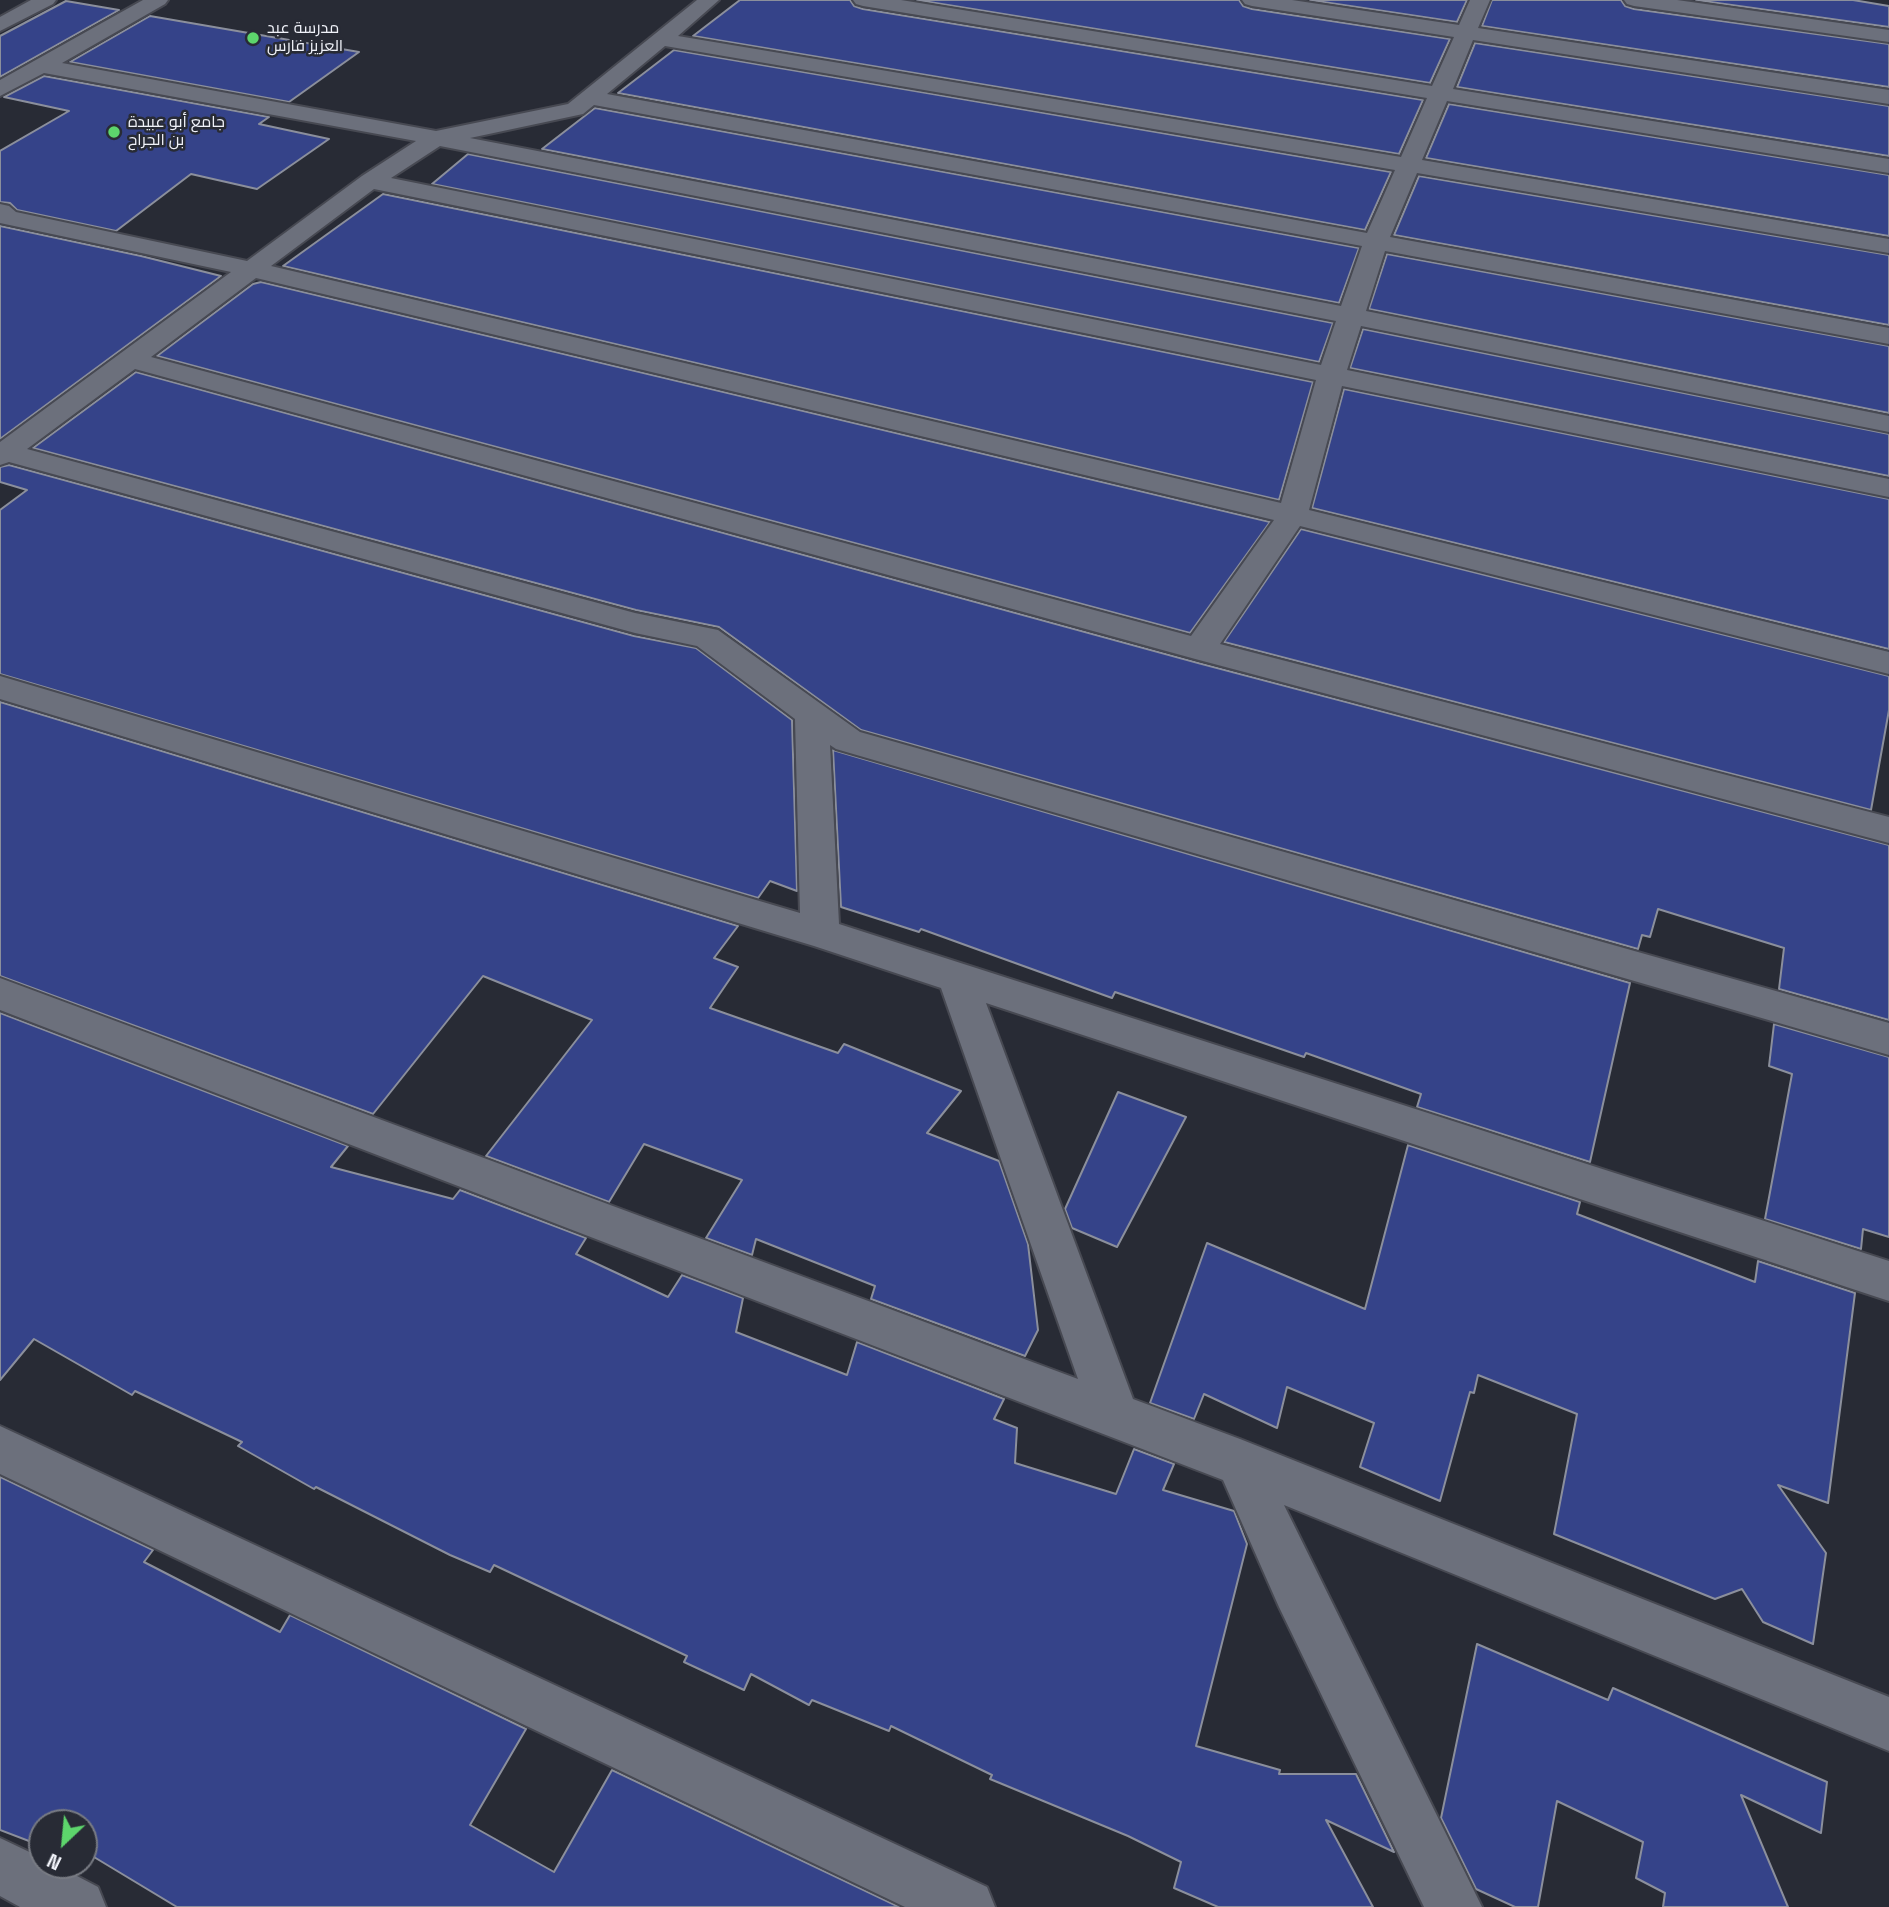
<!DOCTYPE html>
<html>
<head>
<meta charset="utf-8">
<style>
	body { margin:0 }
	#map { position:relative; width:1889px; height:1907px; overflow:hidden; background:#282b35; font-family:"Space Grotesk",sans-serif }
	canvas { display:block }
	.north { position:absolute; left:28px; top:1809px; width:70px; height:70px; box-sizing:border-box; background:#282b35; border:2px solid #787b83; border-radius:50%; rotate:206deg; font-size:19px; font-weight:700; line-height:28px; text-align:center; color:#f0f2f9 }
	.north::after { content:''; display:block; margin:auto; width:24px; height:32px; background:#5dd56c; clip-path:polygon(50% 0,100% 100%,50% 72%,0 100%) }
</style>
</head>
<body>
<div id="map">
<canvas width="1889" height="1907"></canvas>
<div class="north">N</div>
</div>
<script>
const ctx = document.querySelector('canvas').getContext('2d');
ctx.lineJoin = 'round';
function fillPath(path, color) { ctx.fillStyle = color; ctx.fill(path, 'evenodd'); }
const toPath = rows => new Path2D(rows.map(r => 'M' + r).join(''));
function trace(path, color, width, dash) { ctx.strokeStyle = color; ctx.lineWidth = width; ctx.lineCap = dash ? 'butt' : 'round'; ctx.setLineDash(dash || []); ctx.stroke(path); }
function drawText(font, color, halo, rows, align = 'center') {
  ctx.font = font + ' "Space Grotesk",Cairo,sans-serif'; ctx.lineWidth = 5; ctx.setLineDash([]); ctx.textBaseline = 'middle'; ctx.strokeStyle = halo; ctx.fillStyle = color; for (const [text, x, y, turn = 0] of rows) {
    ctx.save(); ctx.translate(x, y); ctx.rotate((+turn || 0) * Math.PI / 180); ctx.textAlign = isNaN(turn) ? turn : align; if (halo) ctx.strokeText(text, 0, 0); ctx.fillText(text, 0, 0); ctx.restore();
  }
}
const building = toPath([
	[740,0,850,0,854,6,863,9,1423,100,1399,154,693,36,740,0],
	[917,0,1239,0,1243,6,1252,9,1450,39,1430,83,917,0],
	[1310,0,1467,0,1457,22,1310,0],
	[1492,0,1621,0,1625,6,1634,9,1889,44,1889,87,1482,26,1492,0],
	[1696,0,1853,0,1889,6,1889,27,1696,0],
	[66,1,119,10,0,77,0,36,66,1],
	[150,16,359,52,289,102,70,62,150,16],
	[1475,43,1889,106,1889,156,1457,87,1475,43],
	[674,50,1391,172,1365,230,618,93,674,50],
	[44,76,269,117,259,124,329,139,257,189,191,174,116,231,17,210,10,203,0,202,0,151,69,111,4,97,44,76],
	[1449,104,1889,175,1889,236,1426,158,1449,104],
	[595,108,1359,248,1339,303,542,149,595,108],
	[468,154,1333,323,1319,362,432,184,468,154],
	[1419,176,1889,255,1889,325,1394,235,1419,176],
	[383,194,1313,382,1279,500,283,266,383,194],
	[0,226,141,256,221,276,0,439,0,226],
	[1387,254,1889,346,1889,413,1369,309,1387,254],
	[261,282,1270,522,1190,633,157,356,253,284,261,282],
	[1363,329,1889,434,1889,476,1350,368,1363,329],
	[136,372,1198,663,1889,845,1889,1020,1779,989,1784,948,1658,909,1650,937,1642,935,1638,949,861,730,719,627,636,610,33,448,136,372],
	[1344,389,1889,499,1889,649,1312,508,1344,389],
	[9,465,634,636,696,648,792,720,797,891,770,881,758,898,0,674,0,510,27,490,0,482,0,467,9,465],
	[1301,529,1889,676,1889,710,1871,810,1224,642,1301,529],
	[0,702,738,926,714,958,738,967,710,1008,838,1053,844,1044,961,1091,927,1133,999,1161,1028,1244,1038,1330,1025,1356,871,1299,875,1286,756,1239,752,1255,706,1238,742,1180,644,1144,609,1202,486,1156,592,1020,483,976,373,1114,0,976,0,702],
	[833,750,1630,983,1590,1162,1417,1107,1421,1094,1306,1053,1304,1057,1115,992,1112,998,921,929,919,932,841,907,833,750],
	[0,1013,348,1146,331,1167,453,1199,460,1190,586,1238,576,1254,668,1297,682,1275,743,1298,736,1332,847,1375,857,1342,1004,1399,994,1419,1017,1428,1015,1463,1116,1494,1134,1449,1174,1464,1163,1490,1234,1511,1247,1544,1196,1746,1280,1770,1279,1774,1356,1774,1394,1852,1326,1820,1373,1907,1218,1907,1174,1888,1181,1862,1128,1836,990,1779,992,1775,891,1726,889,1731,812,1700,809,1705,751,1674,744,1690,684,1662,687,1656,494,1565,490,1572,450,1555,316,1487,314,1489,238,1446,242,1442,135,1391,132,1395,34,1339,0,1380,0,1013],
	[1774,1024,1889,1057,1889,1237,1863,1229,1861,1249,1765,1219,1792,1074,1769,1066,1774,1024],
	[1118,1092,1186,1117,1117,1247,1072,1228,1065,1209,1118,1092],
	[1408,1145,1580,1202,1577,1214,1755,1282,1758,1261,1855,1293,1828,1503,1778,1485,1826,1553,1813,1644,1763,1622,1742,1589,1715,1599,1554,1534,1577,1414,1478,1375,1474,1393,1470,1392,1440,1501,1360,1467,1374,1423,1287,1387,1277,1428,1204,1394,1194,1419,1150,1403,1207,1243,1365,1309,1408,1145],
	[0,1477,153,1550,144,1562,280,1632,290,1615,526,1729,470,1825,554,1872,612,1770,899,1907,177,1907,84,1851,84,1823,42,1823,42,1846,0,1830,0,1477],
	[1477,1644,1608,1700,1613,1688,1827,1782,1821,1833,1741,1795,1788,1907,1663,1907,1665,1893,1636,1878,1643,1842,1557,1801,1538,1907,1515,1907,1476,1889,1441,1818,1477,1644]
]);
const minor = toPath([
	[31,0,56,0,53,4,0,31,0,17,31,0],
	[143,0,168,0,165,4,62,63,436,131,568,104,697,0,719,0,678,36,1401,157,1427,98,863,6,856,4,853,0,901,0,1432,86,1454,37,1252,6,1245,4,1242,0,1292,0,1459,25,1470,0,1490,0,1478,28,1889,90,1889,104,1473,40,1453,89,1889,159,1889,173,1447,101,1422,160,1889,239,1889,253,1417,173,1390,237,1889,328,1889,344,1385,251,1366,311,1889,416,1889,432,1361,326,1347,370,1889,479,1889,497,1342,386,1309,510,1889,652,1889,674,1300,526,1220,644,1889,817,1889,843,1199,660,135,369,27,449,635,613,718,630,860,732,1889,1023,1889,1055,836,749,830,745,839,924,1889,1261,1889,1301,986,1003,1133,1399,1240,1439,1889,1697,1889,1751,1284,1505,1482,1907,1424,1907,1279,1607,1223,1480,0,1010,0,978,1078,1379,941,988,814,946,0,699,0,676,800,913,795,719,697,646,635,633,9,462,0,465,0,442,231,272,0,223,0,204,9,206,16,212,247,261,362,176,416,141,44,73,0,96,0,80,143,0],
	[665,46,1395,170,1367,233,607,94,665,46],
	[594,105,1362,246,1341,306,470,138,583,114,594,105],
	[440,146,1336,321,1321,365,391,178,440,146],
	[374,189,1316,380,1281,503,271,266,374,189],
	[256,278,1274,520,1191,636,151,357,256,278],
	[1624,0,1677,0,1889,30,1889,42,1634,6,1627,4,1624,0],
	[0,1426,987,1887,995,1907,905,1907,0,1474,0,1426],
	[0,1838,42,1858,42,1865,56,1865,98,1887,106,1907,20,1907,0,1896,0,1838]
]);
const markers = [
	[253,38,7,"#5dd56c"],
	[114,132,7,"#5dd56c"]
];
const farPoinames = [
	["مدرسة عبد",267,29],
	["العزيز فارس",267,47],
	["جامع أبو عبيدة",128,123],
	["بن الجراح",128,141]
];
fillPath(building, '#354389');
trace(building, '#8b8f9c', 2);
trace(minor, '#474952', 4);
fillPath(minor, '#6c707c');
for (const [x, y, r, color] of markers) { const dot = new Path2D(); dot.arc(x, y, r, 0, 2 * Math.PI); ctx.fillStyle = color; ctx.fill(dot); trace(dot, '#282b35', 2.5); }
drawText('16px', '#f0f2f9', '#282b35', farPoinames, 'left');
</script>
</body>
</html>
